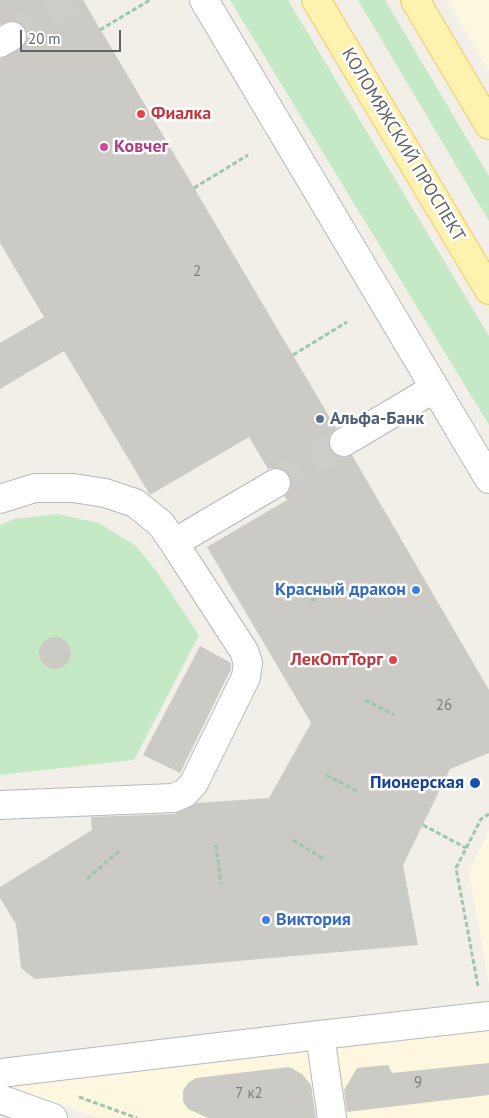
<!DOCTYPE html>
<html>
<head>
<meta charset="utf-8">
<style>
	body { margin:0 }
	#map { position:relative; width:489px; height:1118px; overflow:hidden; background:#f1efe8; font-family:"PT Sans",sans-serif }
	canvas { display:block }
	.scale { position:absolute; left:20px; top:30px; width:101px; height:22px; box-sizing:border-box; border:2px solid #5f6368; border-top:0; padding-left:6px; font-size:15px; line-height:18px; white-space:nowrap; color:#5f6368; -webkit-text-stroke:4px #fff; paint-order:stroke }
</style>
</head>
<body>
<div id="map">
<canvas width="489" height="1118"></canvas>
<div class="scale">20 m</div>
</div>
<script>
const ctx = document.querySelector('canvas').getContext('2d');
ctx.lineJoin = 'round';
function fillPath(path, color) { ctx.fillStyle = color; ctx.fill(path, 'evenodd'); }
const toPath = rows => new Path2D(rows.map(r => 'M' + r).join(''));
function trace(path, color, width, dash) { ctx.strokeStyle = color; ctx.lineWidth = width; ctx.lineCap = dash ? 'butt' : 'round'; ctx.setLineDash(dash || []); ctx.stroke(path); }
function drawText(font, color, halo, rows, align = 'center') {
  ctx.font = font + ' "PT Sans",sans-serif'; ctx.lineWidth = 5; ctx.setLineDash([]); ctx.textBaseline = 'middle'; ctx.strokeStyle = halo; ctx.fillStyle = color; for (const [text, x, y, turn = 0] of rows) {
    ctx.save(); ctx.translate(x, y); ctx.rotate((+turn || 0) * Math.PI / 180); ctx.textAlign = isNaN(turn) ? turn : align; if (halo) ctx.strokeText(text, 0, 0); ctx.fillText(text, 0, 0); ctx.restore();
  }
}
const commercial = toPath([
	[447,0,489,0,489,71],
	[489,830,489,984,469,872],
	[489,1025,489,1118,99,1118,0,1082]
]);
const green = toPath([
	[230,0,288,0,489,336,489,425],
	[358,0,385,0,489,176,489,221],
	[57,514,99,523,136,546,157,572,199,635,134,760,0,775,0,525,14,519]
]);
const building = toPath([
	[0,0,83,0,336,428,331,434,328,442,331,450,337,456,344,458,352,455,489,690,489,753,450,769,403,865,418,945,35,979,21,968,16,924,0,898,0,887,92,830,91,817,174,814,197,803,269,798,311,723,207,547,287,500,284,496,289,491,292,483,289,475,283,469,276,467,268,469,249,437,150,495,64,351,0,389,0,343,44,317,0,243,0,59,20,49,25,44,28,36,25,28,19,22,11,20,0,25],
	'39 653a16 16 0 1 1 32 0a16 16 0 1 1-32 0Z',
	[200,646,231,663,231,669,180,773,143,755],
	[489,1063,489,1095,347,1112,344,1090,357,1068,388,1065,392,1073],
	[289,1067,302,1074,311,1085,316,1118,208,1118,188,1109,183,1101,183,1091,188,1083,196,1078]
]);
const minorTunnel = toPath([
	[12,36,74,0],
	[276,483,344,442]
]);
const path = toPath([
	[100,30,150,0],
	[194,188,248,155],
	[293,355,347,322],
	[311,601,337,586],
	[365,700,394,715],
	[326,775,357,791],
	[423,825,466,848],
	[293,840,324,859],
	[216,845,221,884],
	[87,879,119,851],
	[478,986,456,868,481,819,489,814],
	[79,1097,137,1118]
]);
const minor = toPath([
	[204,0,489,479],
	[0,43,12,36],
	[344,442,435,388],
	[0,499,35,488,73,488,105,493,135,503,161,524,174,543,244,651,248,663,246,677,194,783,185,793,173,798,0,805],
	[174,543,276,483],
	[0,1073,320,1035],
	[0,1099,53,1118],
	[332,1118,320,1035,489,1016]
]);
const major = toPath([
	[316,0,489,290],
	[415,0,489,125]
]);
const markers = [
	[141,114,5,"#e0444e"],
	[104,147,5,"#d1479c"],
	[320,419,5,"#5c6f8a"],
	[416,590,5,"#3f7fe0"],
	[393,660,5,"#e0444e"],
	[475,783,6,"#1a4fb4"],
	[266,920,5,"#3f7fe0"]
];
const numberNames = [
	["2",197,272],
	["26",444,706],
	["9",418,1083],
	["7 к2",249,1094]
];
const healthNames = [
	["Фиалка",151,114],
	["ЛекОптТорг",383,660,"right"]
];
const streetNames = [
	["КОЛОМЯЖСКИЙ ПРОСПЕКТ",403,145,59]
];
const hotelNames = [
	["Ковчег",114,147]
];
const serviceNames = [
	["Альфа-Банк",330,419]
];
const shopNames = [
	["Красный дракон",406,590],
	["Виктория",276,920,"left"]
];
const transitNames = [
	["Пионерская",464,783]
];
fillPath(commercial, '#fef7e0');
fillPath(green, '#c5e8c5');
fillPath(building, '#cccac5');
trace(minorTunnel, '#ccccc8', 28, [28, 14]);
trace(minor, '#b5b8bc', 30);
trace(major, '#f2c960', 30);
trace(path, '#9cc7a9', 3, [5, 2.5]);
trace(minor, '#fff', 28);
trace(major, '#fff2af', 28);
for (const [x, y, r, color] of markers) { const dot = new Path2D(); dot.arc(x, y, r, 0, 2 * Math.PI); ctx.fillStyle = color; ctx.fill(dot); trace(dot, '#fff', 2); }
drawText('15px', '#7a7d7f', null, numberNames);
drawText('bold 18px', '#be3a42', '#fff', healthNames, 'left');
drawText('18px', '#5f6368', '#fff', streetNames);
drawText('bold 18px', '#b23c85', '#fff', hotelNames, 'left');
drawText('bold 18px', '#4e5e75', '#fff', serviceNames, 'left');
drawText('bold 18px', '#366cbe', '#fff', shopNames, 'right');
drawText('bold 18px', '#164399', '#fff', transitNames, 'right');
</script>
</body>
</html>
